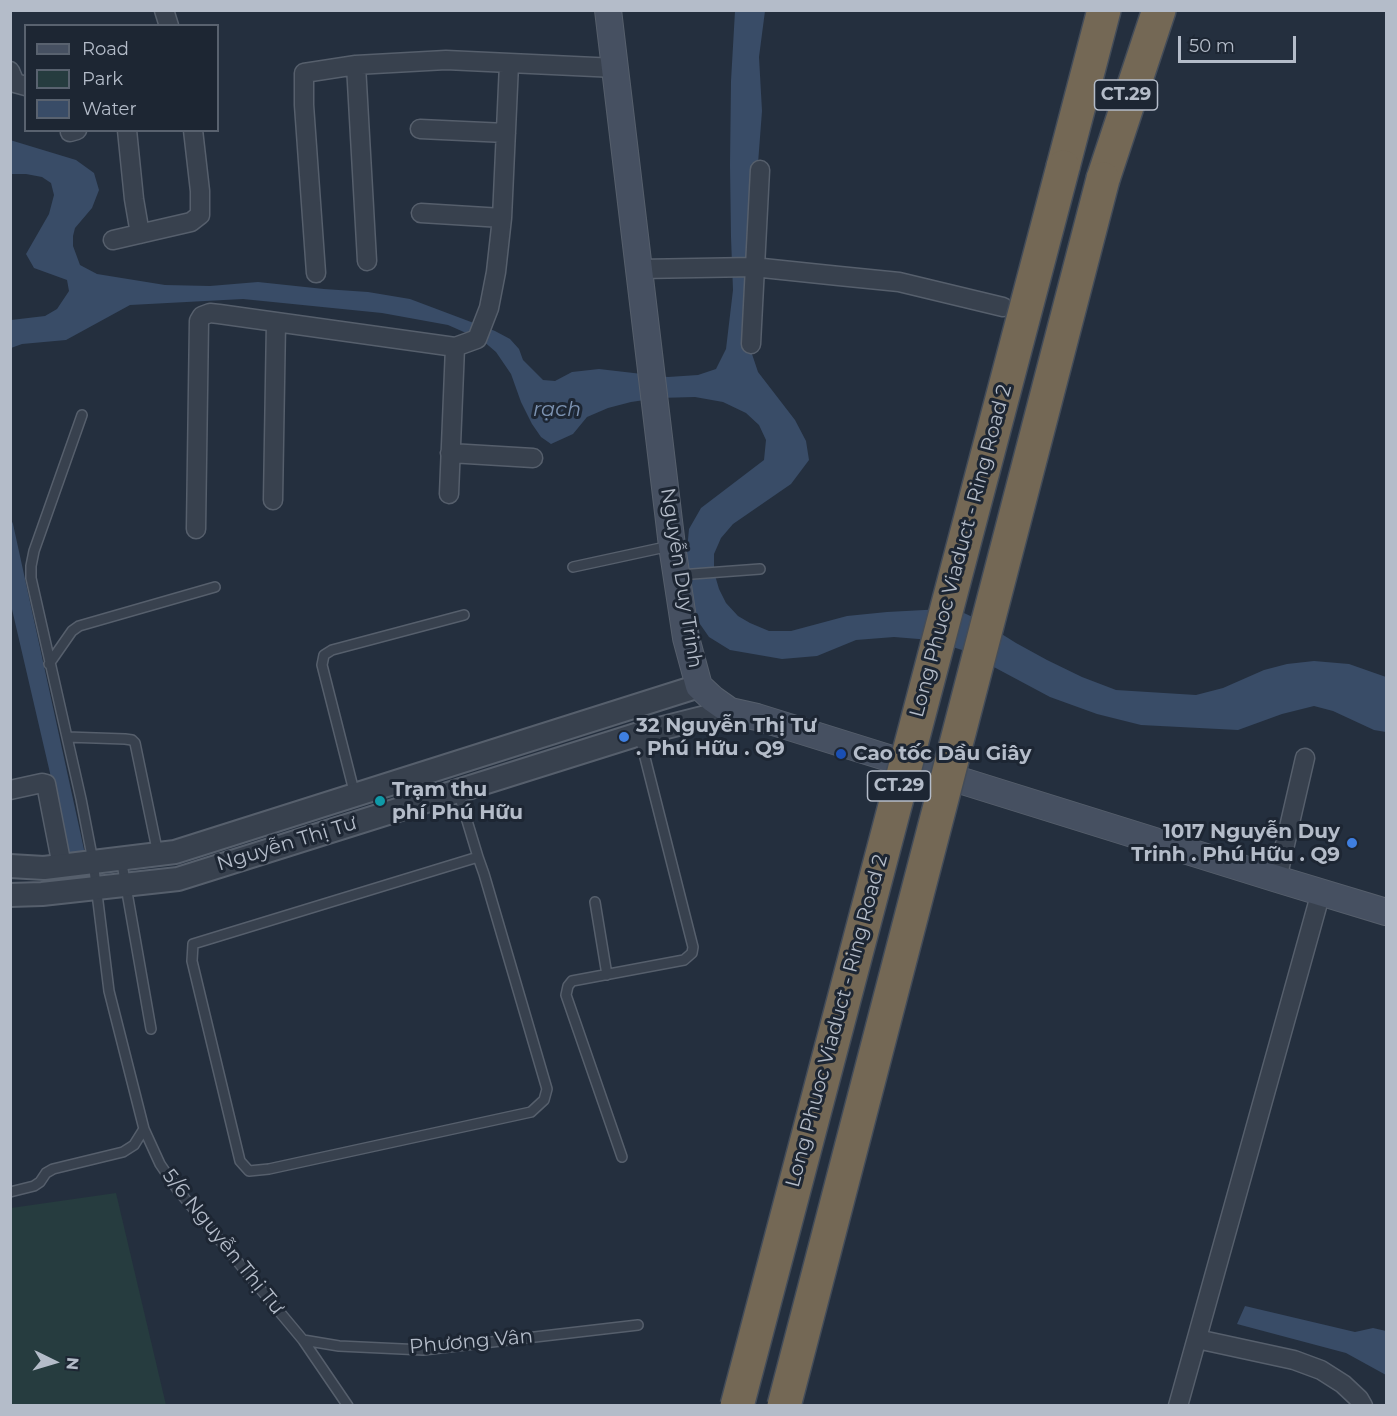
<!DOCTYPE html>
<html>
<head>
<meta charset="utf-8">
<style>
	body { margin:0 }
	#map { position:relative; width:1397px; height:1416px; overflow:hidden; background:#242f3e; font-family:Montserrat,sans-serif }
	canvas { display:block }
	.frame { position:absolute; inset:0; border:12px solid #b4bcc9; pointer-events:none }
	.legend { position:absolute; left:24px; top:24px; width:195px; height:108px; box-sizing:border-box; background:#1d2633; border:2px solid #59626f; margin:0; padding:8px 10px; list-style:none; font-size:18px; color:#b4bcc9 }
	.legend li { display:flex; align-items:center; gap:12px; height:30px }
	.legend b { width:30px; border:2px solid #59626f }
	.north { position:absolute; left:24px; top:1332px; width:60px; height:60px; -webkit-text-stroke:4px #1d2633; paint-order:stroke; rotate:95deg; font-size:16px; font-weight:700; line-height:24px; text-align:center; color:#b4bcc9 }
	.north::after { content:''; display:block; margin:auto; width:21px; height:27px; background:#b4bcc9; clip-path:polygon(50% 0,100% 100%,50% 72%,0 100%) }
	.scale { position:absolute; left:1178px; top:36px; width:118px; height:27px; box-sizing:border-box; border:3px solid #b4bcc9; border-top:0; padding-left:8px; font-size:18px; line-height:21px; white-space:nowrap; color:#b4bcc9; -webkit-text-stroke:4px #1d2633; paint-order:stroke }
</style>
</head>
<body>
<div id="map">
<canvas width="1397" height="1416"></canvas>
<div class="frame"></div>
<ul class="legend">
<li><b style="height:8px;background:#465061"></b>Road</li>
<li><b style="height:16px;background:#263c3f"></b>Park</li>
<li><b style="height:16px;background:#394c67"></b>Water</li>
</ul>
<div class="north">N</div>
<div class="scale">50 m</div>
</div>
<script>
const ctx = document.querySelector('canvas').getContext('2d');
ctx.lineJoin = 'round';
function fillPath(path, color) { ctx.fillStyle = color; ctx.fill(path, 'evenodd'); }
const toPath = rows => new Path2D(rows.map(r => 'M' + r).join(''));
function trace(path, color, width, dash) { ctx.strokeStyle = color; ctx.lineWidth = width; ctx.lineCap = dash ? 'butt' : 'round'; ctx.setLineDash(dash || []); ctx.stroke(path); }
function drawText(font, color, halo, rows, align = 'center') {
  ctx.font = font + ' Montserrat,sans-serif'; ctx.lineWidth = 6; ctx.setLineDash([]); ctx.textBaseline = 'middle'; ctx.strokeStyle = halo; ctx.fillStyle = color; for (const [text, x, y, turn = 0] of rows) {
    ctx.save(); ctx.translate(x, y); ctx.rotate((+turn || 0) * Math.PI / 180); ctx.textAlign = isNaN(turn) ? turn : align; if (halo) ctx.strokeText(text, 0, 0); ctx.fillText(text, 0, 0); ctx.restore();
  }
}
const green = toPath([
	[116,1193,166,1405,11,1405,11,1208]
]);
const water = toPath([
	[735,11,765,11,759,57,762,111,755,203,750,348,758,372,795,420,806,441,809,460,791,484,733,524,721,538,714,554,714,572,719,589,726,603,738,616,750,623,769,631,791,631,847,616,887,612,943,609,964,613,981,621,1016,643,1047,660,1082,677,1116,690,1196,695,1223,688,1264,670,1287,664,1314,661,1349,664,1386,677,1386,732,1374,730,1333,711,1314,706,1282,714,1238,730,1141,725,1097,714,1050,697,962,650,931,640,894,637,856,640,817,656,782,659,730,650,709,637,693,614,687,587,687,550,689,529,701,508,764,460,766,440,759,425,746,413,723,402,695,397,658,398,631,402,608,408,587,417,573,434,551,444,541,437,532,424,521,402,511,374,496,352,482,340,448,325,382,313,243,299,130,305,66,340,22,344,11,348,11,320,45,316,57,309,69,291,67,280,34,268,26,254,49,214,54,195,51,183,42,177,26,174,11,174,10,140,76,160,94,173,99,190,92,208,75,228,73,236,73,246,80,265,97,274,165,285,210,286,258,282,324,289,368,292,410,299,495,331,510,339,519,349,523,360,543,380,555,381,572,372,599,369,668,377,698,375,716,369,726,349,733,290,731,237,730,165,731,81],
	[10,517,13,524,85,854,66,859,50,773,11,605],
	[1245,1306,1355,1332,1373,1328,1386,1331,1386,1375,1346,1353,1237,1324]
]);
const service = toPath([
	[82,415,34,551,31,566,31,578,81,799,93,861,109,991,144,1129,160,1164,177,1189,303,1340,348,1406],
	[573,567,670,546],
	[679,575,760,569],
	[49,664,72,631,79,626,215,587],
	[67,737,125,739,132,740,135,743,158,854],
	[458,791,478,857],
	[355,795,322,665,324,655,332,650,464,615],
	[478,857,484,874,547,1089,544,1100,531,1112,269,1169,249,1171,240,1161,192,961,193,944,478,857],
	[121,858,151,1029],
	[595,902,607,975],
	[622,1157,566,995,568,986,572,981,684,960,692,953,693,947,639,734],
	[10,1192,34,1186,40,1182,46,1173,53,1169,123,1152,134,1145,144,1129],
	[303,1340,339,1346,423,1350,638,1325]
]);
const minor = toPath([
	[164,10,169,26],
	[356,65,367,261],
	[10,71,15,83,26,86],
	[420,129,506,133],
	[127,130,134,199,140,234],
	[70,132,77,130],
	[421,213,502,218],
	[113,240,191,222,200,215,200,191,193,130],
	[640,269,753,267,839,276,899,282,1003,307],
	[316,273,304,105,304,73,356,65,446,60,616,68],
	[751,344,760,170],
	[450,453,533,458],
	[449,494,455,347,477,339,489,308,496,272,502,218,509,64],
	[273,500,276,322],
	[196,529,199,321,202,316,210,313,219,314,455,347],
	[10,790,42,783,46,784,62,866],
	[1277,879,1305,758],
	[1197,1339,1294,1360,1321,1370,1343,1384,1359,1399,1363,1406],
	[1178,1406,1321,892]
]);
const tertiary = toPath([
	[10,866,44,868,175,852,699,686],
	[10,895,42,894,178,879,639,734,730,711]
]);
const secondary = toPath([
	[608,10,672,546,686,638,699,686,713,699,730,711,757,717,1277,879,1386,912]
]);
const motorway = toPath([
	[1063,167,1104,10],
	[1103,179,1159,10]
]);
const motorwayBridge = toPath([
	[737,1406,1063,167],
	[784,1406,1103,179]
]);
const markers = [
	[624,737,6,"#3f7fe0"],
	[841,754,6,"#1a4fb4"],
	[380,801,6,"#0f9aa8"],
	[1352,843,6,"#3f7fe0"]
];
const shields = [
	[1126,95,63],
	[899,786,63]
];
const shieldNames = [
	["CT.29",1126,95],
	["CT.29",899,786]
];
const streetNames = [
	["Long Phuoc Viaduct - Ring Road 2",961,551,-75],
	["Nguyễn Duy Trinh",681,578,81],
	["Nguyễn Thị Tư",287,844,-17],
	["Long Phuoc Viaduct - Ring Road 2",837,1021,-75],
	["5/6 Nguyễn Thị Tư",223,1242,51],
	["Phương Vân",471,1342,-5]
];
const poiNames = [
	["32 Nguyễn Thị Tư",636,726],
	[". Phú Hữu . Q9",636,749],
	["Cao tốc Dầu Giây",853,754],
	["Trạm thu",392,790],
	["phí Phú Hữu",392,813],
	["1017 Nguyễn Duy",1340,832,"right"],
	["Trinh . Phú Hữu . Q9",1340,855,"right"]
];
const waterNames = [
	["rạch",557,410]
];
fillPath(green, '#263c3f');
fillPath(water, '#394c67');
trace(service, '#565f6c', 12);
trace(minor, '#565f6c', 21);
trace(tertiary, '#565f6c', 26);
trace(secondary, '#565f6c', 28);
trace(motorway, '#434c59', 36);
trace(service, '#38414e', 9);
trace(minor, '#38414e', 18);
trace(tertiary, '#38414e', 22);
trace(secondary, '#465061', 26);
trace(motorway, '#746855', 33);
trace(motorwayBridge, '#434c59', 36, []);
trace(motorwayBridge, '#746855', 33);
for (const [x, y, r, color] of markers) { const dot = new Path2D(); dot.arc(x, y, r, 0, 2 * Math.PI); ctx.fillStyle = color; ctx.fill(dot); trace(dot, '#1d2633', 2); }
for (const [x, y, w] of shields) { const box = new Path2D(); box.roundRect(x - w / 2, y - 15, w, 30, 4.5); ctx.fillStyle = '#1d2633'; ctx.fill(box); trace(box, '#b4bcc9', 1.5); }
drawText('bold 18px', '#b4bcc9', null, shieldNames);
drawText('20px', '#b4bcc9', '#1d2633', streetNames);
drawText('bold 20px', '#b4bcc9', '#1d2633', poiNames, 'left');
drawText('italic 21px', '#7c92b1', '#1d2633', waterNames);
</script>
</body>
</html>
